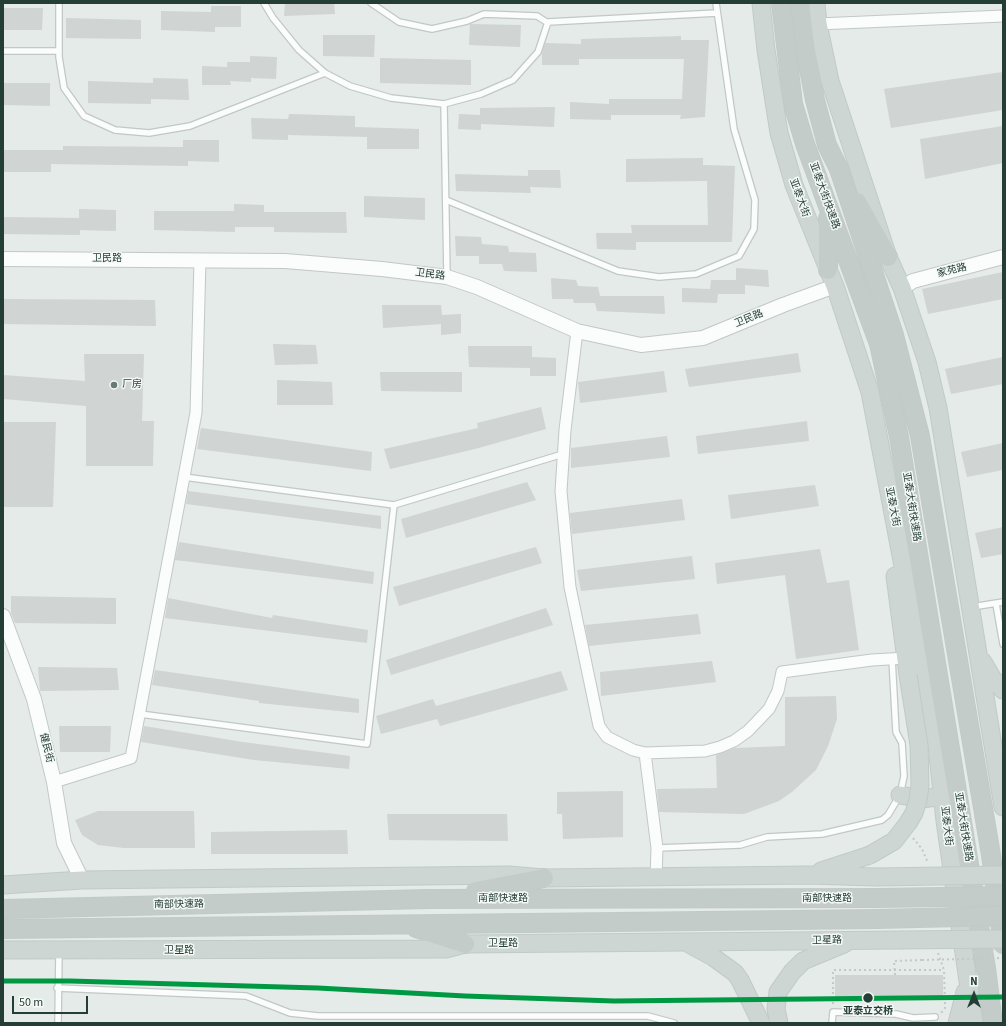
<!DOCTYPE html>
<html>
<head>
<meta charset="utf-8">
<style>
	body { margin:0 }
	#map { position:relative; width:1006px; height:1026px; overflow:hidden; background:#e5ebe8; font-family:"Source Sans 3",sans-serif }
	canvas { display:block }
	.frame { position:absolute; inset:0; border:4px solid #243d35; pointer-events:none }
	.north { position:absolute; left:954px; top:974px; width:40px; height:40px; -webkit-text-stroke:3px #f4f9f6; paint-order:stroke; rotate:0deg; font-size:11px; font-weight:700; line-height:16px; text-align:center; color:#243d35 }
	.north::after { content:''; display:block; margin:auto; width:14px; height:18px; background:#243d35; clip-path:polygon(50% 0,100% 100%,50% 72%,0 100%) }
	.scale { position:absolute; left:12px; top:996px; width:76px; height:18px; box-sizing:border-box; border:2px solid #243d35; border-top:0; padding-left:5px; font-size:12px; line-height:14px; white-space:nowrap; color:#243d35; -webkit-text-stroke:3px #f4f9f6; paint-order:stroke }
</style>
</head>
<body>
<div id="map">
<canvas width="1006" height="1026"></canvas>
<div class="frame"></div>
<div class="north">N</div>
<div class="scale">50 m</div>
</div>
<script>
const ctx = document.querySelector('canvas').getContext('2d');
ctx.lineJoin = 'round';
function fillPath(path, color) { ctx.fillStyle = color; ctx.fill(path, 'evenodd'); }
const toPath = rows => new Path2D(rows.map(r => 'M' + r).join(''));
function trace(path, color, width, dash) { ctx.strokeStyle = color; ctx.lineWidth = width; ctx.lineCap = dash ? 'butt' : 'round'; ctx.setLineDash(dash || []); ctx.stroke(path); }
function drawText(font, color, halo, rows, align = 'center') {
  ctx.font = font + ' "Source Sans 3","Noto Sans SC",sans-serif'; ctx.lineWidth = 3; ctx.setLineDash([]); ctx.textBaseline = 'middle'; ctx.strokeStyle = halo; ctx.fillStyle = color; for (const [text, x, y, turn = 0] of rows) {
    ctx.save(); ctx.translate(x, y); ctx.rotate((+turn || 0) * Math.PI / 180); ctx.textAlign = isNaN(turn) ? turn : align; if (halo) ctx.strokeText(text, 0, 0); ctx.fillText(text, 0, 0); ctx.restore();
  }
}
const building = toPath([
	[285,3,334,3,335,14,284,16],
	[211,6,241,6,241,27,215,27,215,32,161,30,161,11,211,12],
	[3,8,43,8,42,30,3,30],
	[66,18,141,20,141,39,66,38],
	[470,24,521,25,520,47,469,45],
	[323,35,375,35,374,57,323,56],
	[681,36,681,40,709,40,705,117,680,119,681,115,611,115,611,120,570,119,570,102,609,104,609,99,682,99,684,59,579,59,579,65,542,65,542,53,545,43,581,44,581,39],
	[250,56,277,57,276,79,251,78,251,82,230,81,231,85,202,85,202,66,227,67,227,62,250,62],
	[380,58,471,60,471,85,380,83],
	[1003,72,1003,110,891,128,884,89],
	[153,78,188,79,189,100,151,99,151,104,88,103,88,81,153,83],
	[3,83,50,83,50,106,3,105],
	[555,107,554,127,481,124,481,130,458,129,459,114,480,115,480,108],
	[289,114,355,116,355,127,419,129,419,149,367,149,367,137,288,135,288,140,252,139,251,118,288,119],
	[1003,126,1003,163,925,179,920,139],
	[183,140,219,140,219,162,188,161,188,166,51,164,51,172,3,172,3,150,63,150,63,146,183,147],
	[703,158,703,165,735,166,732,242,636,242,636,250,597,249,596,233,632,233,631,225,708,225,707,181,626,182,626,159],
	[528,170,560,170,561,188,530,187,531,193,456,191,455,174,528,176],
	[364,196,425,198,425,220,364,217],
	[234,204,264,205,264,212,346,212,347,233,274,232,274,227,235,227,235,232,154,230,154,211,234,211],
	[79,209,116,210,116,231,80,230,80,235,3,234,3,217,79,218],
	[455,236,481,237,482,244,508,246,509,252,536,253,537,272,504,271,502,264,479,264,479,256,456,256],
	[736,268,768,270,769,287,745,285,745,294,718,294,717,303,682,302,682,288,710,289,711,280,736,280],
	[1003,272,1003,299,928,314,922,289],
	[551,278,576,280,578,286,598,287,600,296,664,296,665,314,597,311,595,303,574,303,573,299,552,299],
	[3,299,155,300,156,326,3,324],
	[382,305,441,305,442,315,461,314,461,333,441,335,441,324,383,328],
	[273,344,316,345,318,364,275,365],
	[468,346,532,346,532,357,556,358,556,376,530,376,530,368,469,367],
	[798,353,801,372,689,387,685,369],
	[84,354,144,354,142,421,154,421,153,466,86,466,86,406,3,399,3,375,85,381],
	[1003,357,1003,384,951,394,945,369],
	[664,371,667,392,580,403,578,382],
	[380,372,462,372,462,392,381,391],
	[277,380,332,382,333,405,277,405],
	[541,407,546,429,475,449,390,469,384,449,478,428,477,423],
	[807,421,809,441,698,454,696,436],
	[3,422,56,422,53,507,3,507],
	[201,428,372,452,371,471,197,449],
	[667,436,670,457,571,468,571,448],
	[1003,443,1003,470,967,477,961,452],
	[527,482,536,500,406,538,401,519],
	[815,485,819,506,731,519,728,495],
	[188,491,381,516,381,529,186,504],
	[682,499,685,520,572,534,570,513],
	[1003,527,1003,554,981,558,975,533],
	[179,542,374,572,373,584,175,560],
	[536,547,542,563,399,606,393,587],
	[820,549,827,583,849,580,859,650,796,659,785,575,717,584,715,563],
	[692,556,695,579,581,591,577,570],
	[11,596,116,598,116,624,15,623,11,613],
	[168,598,272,618,273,615,368,630,367,643,165,618],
	[546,608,553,625,391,675,386,660],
	[698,614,701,634,589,646,585,625],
	[712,661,716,682,601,696,600,672],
	[38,667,117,668,119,690,40,691],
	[155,670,359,699,359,713,259,703,259,701,152,685],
	[561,671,568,690,440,726,437,719,381,734,376,716,433,699,436,706],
	[836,696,837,719,828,746,816,770,792,792,779,801,744,814,659,812,657,789,717,788,716,755,735,748,785,746,785,697],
	[59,726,111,726,110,752,60,752],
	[144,726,243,742,350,756,349,769,254,760,141,742],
	[623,791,623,837,563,839,562,814,557,814,557,792],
	[98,811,194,811,195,848,124,848,98,845,82,835,75,820],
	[387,814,507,814,508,841,389,840],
	[347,830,348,854,211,854,211,832],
	[835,975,943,975,943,1000,835,1000]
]);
const primaryTunnel = toPath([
	[971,996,977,967,986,946]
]);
const path = toPath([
	[913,838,922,849,928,863],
	[938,953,944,970,945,1004,945,1008,940,1014],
	[895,975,894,961,922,960],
	[833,1004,833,970,944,970]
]);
const service = toPath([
	[59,3,59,57,64,88,84,116,115,130,149,133,190,126,325,73],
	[264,3,273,18,299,50,325,73,350,86,391,98,444,104,481,94,513,80,538,52,548,22,717,13],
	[371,3,399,22,432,29,467,21,484,14,537,16,548,23],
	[3,51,59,51],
	[444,104,447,276],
	[446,200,618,271,659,277,696,274,739,256,754,229,755,200,734,129,716,3],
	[184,477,394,505,563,454],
	[996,604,1003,644],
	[972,607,1003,602],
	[140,714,367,744,394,505],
	[657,848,740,845,767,837,822,834,882,820,888,815,900,795,904,776,902,743,896,732,892,659],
	[57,988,246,996,290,1013,318,1016,648,1016,674,1023],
	[58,1023,59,951],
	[832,1023,833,1012,896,1014,913,1018,935,1017]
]);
const minor = toPath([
	[818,24,1003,16],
	[577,331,565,430,561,491,570,587,599,726,607,737,633,750,645,753,705,751,720,747,734,741,748,731,769,709,778,691,782,672,872,660,906,658],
	[645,753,657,848,656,878],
	[54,782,131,758,196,413,200,260]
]);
const tertiary = toPath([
	[3,259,285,261,382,269,447,277,477,287,577,331,641,345,703,338,783,305,835,286],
	[902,288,913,281,1003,257],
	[3,616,34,699,54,782,64,843,82,880]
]);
const primary = toPath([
	[761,3,766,50,779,133,788,164,794,185,835,286,870,392,937,746,945,821,974,1023],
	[816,3,818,24,830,81,888,257,902,288,927,362,938,408,1003,807],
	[895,576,908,675],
	[983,662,993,679,1003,690],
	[900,795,922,799,943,796],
	[821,871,870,855],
	[3,885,82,880,509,875,544,878,807,875,876,877],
	[689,944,713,957,735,973,740,980,761,1023],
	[3,950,446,949,465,944,901,940],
	[779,1023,776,1009,778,992,792,972,803,961,844,944],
	[957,1023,965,992]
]);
const trunk = toPath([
	[781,3,793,104,805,144,879,344,899,437,986,968,993,1023],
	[800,3,806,53,815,100,827,145,839,169,894,335,920,436,991,855,1003,944],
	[857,202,888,257],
	[828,270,828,218],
	[476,891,544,878],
	[3,909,429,899,878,898],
	[416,928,465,944],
	[3,929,877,919]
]);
const pathBridge = toPath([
	[922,960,1003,958]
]);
const primaryBridge = toPath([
	[870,855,894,841,908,823,914,813,918,800,920,785,919,745,908,675],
	[876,877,1003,875],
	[901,940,1003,939]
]);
const trunkBridge = toPath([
	[878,898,1003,896],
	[877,919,1003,916]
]);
const rail1 = toPath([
	[3,981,70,981,318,988,465,996,614,1001,1003,997]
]);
const markers = [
	[114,385,4,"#687a74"],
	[868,998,5.5,"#243d35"]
];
const streetNames = [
	["亚泰大街快速路",824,196,70],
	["亚泰大街",799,198,70],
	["卫民路",107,259],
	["家苑路",952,271,-14],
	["卫民路",430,275,8],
	["卫民路",749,319,-22],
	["亚泰大街",892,507,79],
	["亚泰大街快速路",911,507,81],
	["健民街",46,748,76],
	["亚泰大街",946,826,83],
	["亚泰大街快速路",963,827,81],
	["南部快速路",503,899],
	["南部快速路",827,899],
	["南部快速路",179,905,-1],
	["卫星路",827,941,-1],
	["卫星路",503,944],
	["卫星路",179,951]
];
const poiNames = [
	["厂房",122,385]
];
const stopNames = [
	["亚泰立交桥",868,1012]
];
fillPath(building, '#d0d4d2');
trace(primaryTunnel, '#bec8c4', 17, [17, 8]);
trace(service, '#c2c8c5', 8);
trace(minor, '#c2c8c5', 13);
trace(tertiary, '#c2c8c5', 16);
trace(primary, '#c1cac7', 19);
trace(trunk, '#c1cac7', 20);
trace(path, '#c2cac6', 2, [2, 3]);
trace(service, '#fbfcfc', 5.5);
trace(minor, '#fbfcfc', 11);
trace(tertiary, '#fbfcfc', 14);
trace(primary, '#ced6d3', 17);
trace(trunk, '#c4ccca', 18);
trace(primaryBridge, '#c1cac7', 19, []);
trace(trunkBridge, '#c1cac7', 20, []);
trace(pathBridge, '#c2cac6', 2, [2, 3]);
trace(primaryBridge, '#ced6d3', 17);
trace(trunkBridge, '#c4ccca', 18);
trace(rail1, '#009943', 5);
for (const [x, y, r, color] of markers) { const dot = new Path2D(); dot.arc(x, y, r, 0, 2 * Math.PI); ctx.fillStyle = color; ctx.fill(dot); trace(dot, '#f4f9f6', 1.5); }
drawText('10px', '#243d35', '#f4f9f6', streetNames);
drawText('10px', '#243d35', '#f4f9f6', poiNames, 'left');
drawText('bold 10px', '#243d35', '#f4f9f6', stopNames);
</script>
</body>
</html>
